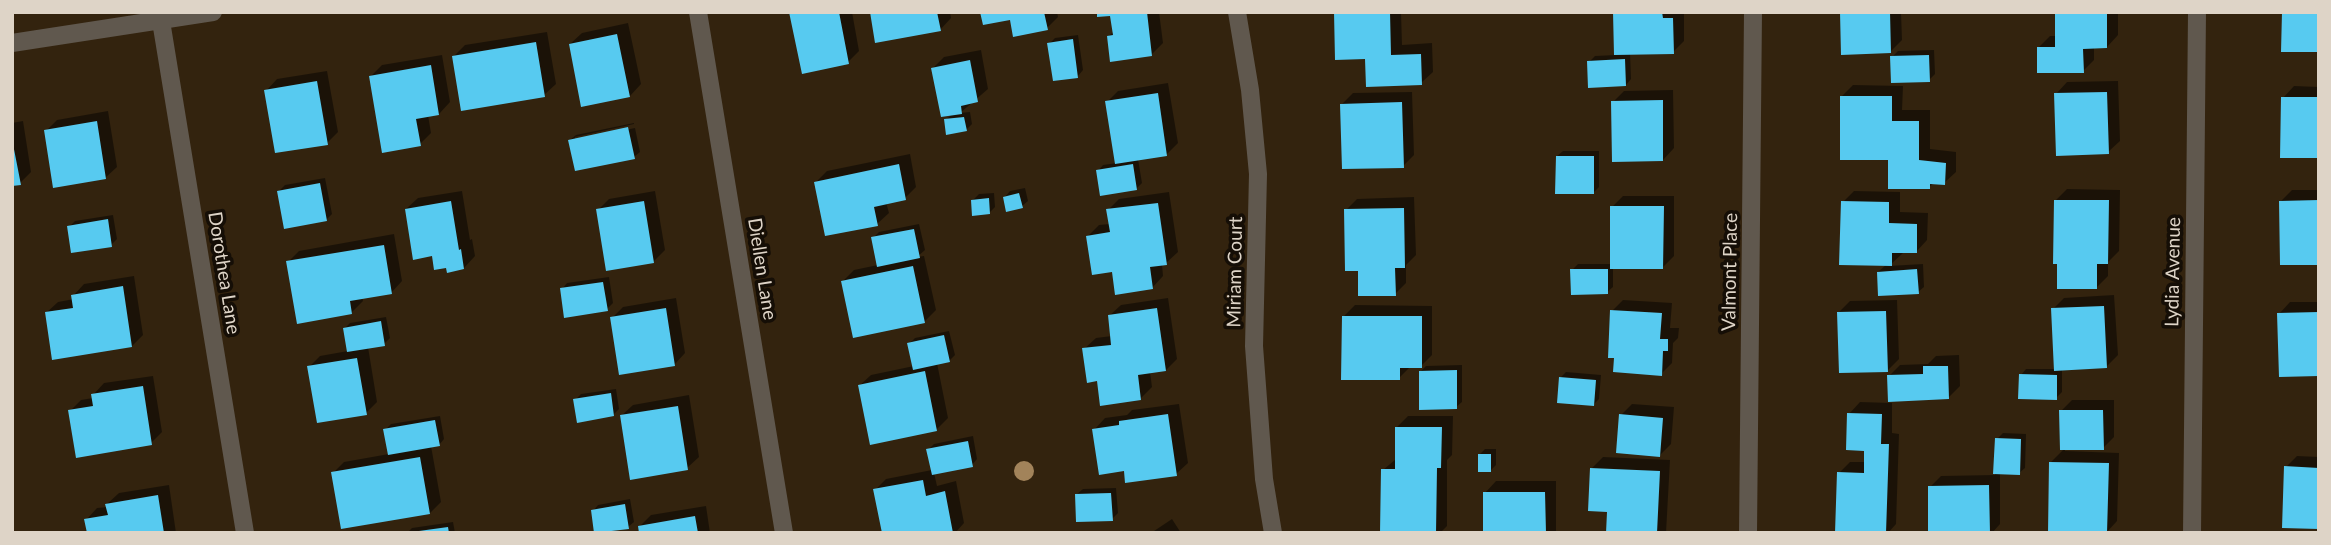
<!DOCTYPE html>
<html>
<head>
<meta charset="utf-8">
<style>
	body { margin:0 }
	#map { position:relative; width:2331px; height:545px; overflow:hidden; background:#33230e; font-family:Lato,sans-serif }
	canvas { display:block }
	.frame { position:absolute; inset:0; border:14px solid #ded4c7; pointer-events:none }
</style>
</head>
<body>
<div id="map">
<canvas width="2331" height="545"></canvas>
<div class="frame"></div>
</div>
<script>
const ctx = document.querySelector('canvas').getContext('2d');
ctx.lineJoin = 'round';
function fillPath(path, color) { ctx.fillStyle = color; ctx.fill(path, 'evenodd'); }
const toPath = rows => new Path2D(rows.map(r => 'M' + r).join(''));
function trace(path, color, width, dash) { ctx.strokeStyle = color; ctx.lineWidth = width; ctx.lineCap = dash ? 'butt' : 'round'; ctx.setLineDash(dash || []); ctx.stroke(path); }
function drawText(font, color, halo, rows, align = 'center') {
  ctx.font = font + ' Lato,sans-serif'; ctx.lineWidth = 7; ctx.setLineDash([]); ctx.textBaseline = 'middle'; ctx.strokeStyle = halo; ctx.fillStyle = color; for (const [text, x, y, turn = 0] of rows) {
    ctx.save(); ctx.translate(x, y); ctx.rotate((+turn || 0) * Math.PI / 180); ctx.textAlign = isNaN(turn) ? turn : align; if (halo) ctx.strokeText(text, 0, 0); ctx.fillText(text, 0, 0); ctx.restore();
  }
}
const shadow = toPath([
	[791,12,852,12,859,51,848,62],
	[871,12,950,12,951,18,940,30],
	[982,12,1057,12,1058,17,1047,28],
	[1098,12,1159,12,1163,43,1152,54,1109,36,1114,31,1112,14],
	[1335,12,1401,12,1402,45,1432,43,1433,72,1421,83,1367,57],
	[1615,12,1684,12,1684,41,1673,52,1630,53,1631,79,1626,85,1589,62,1595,56,1616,55],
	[1842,12,1901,12,1902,40,1891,51],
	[2048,12,2118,12,2118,35,2107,47,2094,47,2094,60,2083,71,2039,47,2050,36,2057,36,2057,12],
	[628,23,641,84,630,96,570,44,582,33],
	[547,32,556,84,544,95,454,56,465,45],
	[1078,35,1083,70,1078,76,1049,44,1055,38],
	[981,50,988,89,960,113,970,112,972,124,966,130,946,120,952,114,933,68,944,57],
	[1934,50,1935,74,1929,80,1892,57,1898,51],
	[442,55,450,102,439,114,428,115,431,133,420,144,371,76,382,65],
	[327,71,338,132,327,143,266,91,277,79],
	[2118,81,2120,141,2108,152,2056,94,2067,82],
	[1168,83,1178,143,1167,154,1138,159,1142,183,1136,189,1098,171,1103,165,1117,163,1107,102,1118,91],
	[1853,85,1903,86,1902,110,1930,110,1930,149,1956,152,1956,172,1944,183,1934,183,1929,187,1890,158,1842,96],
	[2294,86,2319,87,2319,157,2283,98],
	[1673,90,1674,148,1663,160,1613,102,1624,91],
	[1412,92,1414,155,1403,166,1342,104,1353,93],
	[108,111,117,167,105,178,46,131,57,120],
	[23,121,31,172,20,183,12,184,12,123],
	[634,123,634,124,575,137,575,140,635,128,640,152,634,157,570,140,576,135],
	[1563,151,1599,151,1599,187,1593,193,1557,156],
	[910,154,916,187,905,198,886,202,889,213,877,224,816,182,827,171],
	[325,178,332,214,326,220,279,191,285,185],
	[1025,188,1028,201,1022,206,1005,197,1010,191],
	[2067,189,2120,190,2119,251,2108,262,2108,276,2096,288,2056,200],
	[2292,190,2319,190,2319,263,2281,201],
	[462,191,470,240,472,239,475,256,464,268,447,266,433,254,406,209,418,198],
	[655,191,665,250,654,261,598,210,609,199],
	[1854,191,1900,192,1900,212,1928,213,1927,240,1916,252,1903,253,1889,266,1923,264,1924,287,1918,292,1878,272,1887,264,1843,202],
	[1169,192,1178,252,1166,263,1162,264,1163,276,1152,288,1088,236,1099,225,1110,224,1108,210,1119,199],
	[994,193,995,207,990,212,973,200,979,194],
	[1623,196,1674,196,1674,256,1663,267,1613,267,1613,287,1607,292,1572,270,1578,264,1612,264,1612,207],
	[1414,197,1416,255,1406,265,1406,283,1395,294,1359,269,1346,210,1357,199],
	[113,215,117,239,111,245,69,227,75,221],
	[919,224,925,250,917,257,924,256,936,310,924,322,843,281,854,270,878,265,873,238,879,232],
	[394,234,402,281,391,293,362,297,363,301,351,313,288,262,299,251],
	[134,276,143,335,132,346,46,313,58,302,74,299,73,296,84,284],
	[609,277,613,303,607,309,562,289,567,283],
	[2114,295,2118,355,2107,366,2062,369,2062,392,2056,398,2021,375,2026,369,2056,369,2053,309,2064,298],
	[676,298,685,353,674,365,612,318,623,307],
	[1168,298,1177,359,1166,370,1150,372,1152,387,1141,398,1098,379,1084,349,1096,338,1112,336,1109,316,1121,305],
	[1623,300,1672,303,1670,328,1679,328,1678,338,1673,343,1672,363,1661,374,1612,311],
	[1897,300,1899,359,1888,370,1839,312,1850,301],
	[2290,302,2319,302,2319,374,2279,314],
	[1355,305,1432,306,1432,355,1421,366,1411,366,1399,378,1343,317],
	[386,317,390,338,384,344,368,347,377,402,366,413,309,367,320,356,348,351,345,328,350,323],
	[949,331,955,355,949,361,937,363,948,418,937,429,859,386,871,375,914,366,909,344,915,338],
	[1959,355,1960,386,1949,397,1889,376,1900,365,1928,364,1936,356],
	[1462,365,1462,402,1456,407,1420,372,1426,366],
	[1566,372,1601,375,1599,399,1593,405,1560,378],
	[153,376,162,432,151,443,70,411,81,400,93,398,93,395,104,383],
	[616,389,619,409,613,415,575,400,581,394],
	[689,395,699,457,687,468,621,416,633,405],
	[2072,400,2114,400,2114,437,2103,448,2061,411],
	[1860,402,1892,403,1892,433,1899,434,1896,524,1888,533,1837,533,1839,473,1850,462,1866,462,1866,449,1849,414],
	[1179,404,1188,463,1176,474,1125,469,1094,430,1105,418,1127,415,1132,410],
	[1632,404,1674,407,1671,444,1659,456,1621,415],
	[440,416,444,439,439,445,431,446,441,502,430,513,333,473,344,462,389,454,385,430,391,424],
	[1408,416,1453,416,1452,455,1447,460,1447,526,1440,533,1382,533,1383,470,1396,459,1397,427],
	[2003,433,2026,434,2025,468,2019,473,2000,473,2000,524,1992,533,1930,533,1930,487,1941,476,1995,475,1997,439],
	[973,436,977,459,972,465,934,473,937,486,956,481,964,523,955,533,883,533,875,490,886,479,932,470,928,450,934,444],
	[2065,448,2065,451,2119,453,2117,521,2106,533,2051,462],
	[1485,449,1496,449,1496,465,1490,471,1479,455],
	[2297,456,2319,457,2319,527,2286,467],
	[1603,457,1670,460,1666,533,1608,533,1608,510,1592,468],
	[1496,481,1556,481,1556,533,1485,533,1485,493],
	[169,485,176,533,88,533,86,520,97,508,108,507,107,504,119,493],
	[1116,488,1118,513,1112,519,1077,494,1083,489],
	[630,499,634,522,628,527,593,511,598,505],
	[706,506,710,533,640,533,639,527,651,515],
	[1172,519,1181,533,1151,533],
	[453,522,455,533,407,533,412,528]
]);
const building = toPath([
	[789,12,839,12,849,64,802,74],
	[870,12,937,12,941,31,875,43],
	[980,12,1044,12,1048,30,1013,37,1010,20,983,25],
	[1097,12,1147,12,1152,56,1110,62,1107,36,1113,35,1110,16,1097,17],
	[1334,12,1390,12,1391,55,1421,54,1422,85,1366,87,1365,59,1335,60],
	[1613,12,1662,12,1663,18,1673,18,1674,54,1614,55],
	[1840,12,1890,12,1891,53,1841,55],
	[2055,12,2107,12,2107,48,2083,49,2084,73,2037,73,2037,47,2055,47],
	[2282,12,2319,12,2319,52,2281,52],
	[617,34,630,97,581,107,569,44],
	[1073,39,1078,78,1053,81,1047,43],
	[536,42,545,97,461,111,452,56],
	[1929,55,1930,82,1891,83,1890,56],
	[1625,59,1626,86,1588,88,1587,61],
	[970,60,978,102,961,106,962,114,941,117,931,68],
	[431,65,439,115,416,119,421,146,382,153,369,76],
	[317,81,328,145,275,153,264,90],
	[2107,92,2109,154,2056,156,2054,93],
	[1158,93,1167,156,1115,164,1105,101],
	[1840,96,1892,96,1892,121,1919,121,1919,160,1946,163,1945,185,1930,184,1930,189,1888,189,1888,160,1840,160],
	[2281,97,2319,97,2319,158,2280,158],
	[1663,100,1663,161,1612,162,1611,101],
	[1402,102,1404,168,1342,169,1340,104],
	[964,117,967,131,946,135,944,119],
	[97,121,106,179,53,188,44,130],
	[628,127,635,159,575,171,568,140],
	[12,139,21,185,12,186],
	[1556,156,1594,156,1594,194,1555,194],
	[899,164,906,200,874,207,878,226,825,236,814,182],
	[1133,164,1137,190,1100,196,1096,170],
	[320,183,327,221,284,229,277,191],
	[1019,193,1023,208,1006,212,1003,197],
	[989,198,990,214,972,216,971,200],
	[2054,200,2109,200,2108,264,2097,264,2097,289,2057,289,2057,264,2053,264],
	[2319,200,2319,265,2280,265,2279,201],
	[451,201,459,250,461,249,464,269,447,273,446,268,434,270,432,256,413,260,405,209],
	[644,201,654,263,606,271,596,209],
	[1841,201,1889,202,1889,223,1917,224,1917,253,1892,253,1892,266,1839,265],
	[1158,203,1167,265,1150,267,1153,289,1115,295,1112,272,1092,275,1086,236,1110,232,1106,209],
	[1610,206,1664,206,1663,269,1610,269],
	[1404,208,1405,268,1395,268,1396,296,1358,296,1358,271,1345,271,1344,209],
	[108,219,112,247,71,253,67,226],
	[914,229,920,258,877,267,871,237],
	[384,245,392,294,350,301,352,314,297,324,286,261],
	[913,266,925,323,853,338,841,281],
	[1570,269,1608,269,1608,294,1571,295],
	[1917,269,1919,294,1878,296,1877,272],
	[603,282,608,311,564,318,560,288],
	[123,286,132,347,52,360,45,312,73,308,71,295],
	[2104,306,2107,368,2054,371,2051,308],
	[666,308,675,366,619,375,610,317],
	[1157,308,1166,371,1138,375,1141,400,1100,406,1097,381,1087,383,1082,348,1111,345,1108,315],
	[1610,310,1662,313,1660,339,1668,339,1668,351,1663,351,1662,376,1613,372,1614,358,1608,358],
	[1886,311,1888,372,1839,373,1837,312],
	[2319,312,2319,376,2279,377,2277,313],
	[1342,316,1422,316,1422,368,1400,368,1400,380,1341,380],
	[381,321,385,346,347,352,343,328],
	[944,335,950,362,913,370,907,343],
	[357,358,367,415,317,423,307,366],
	[1923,366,1948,366,1949,399,1888,402,1887,375,1923,374],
	[1457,370,1457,409,1419,410,1419,371],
	[925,371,937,431,870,445,858,385],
	[2019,374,2057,375,2057,400,2018,399],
	[1559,377,1596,380,1594,406,1557,403],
	[143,386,152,445,76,458,68,410,93,406,91,394],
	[611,393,614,416,577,423,573,399],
	[678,406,688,470,630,480,620,415],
	[2059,410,2103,410,2104,450,2060,450],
	[1847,413,1882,414,1881,444,1889,444,1886,533,1835,533,1837,472,1864,473,1864,451,1846,450],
	[1168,414,1177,476,1125,483,1124,471,1099,475,1092,429,1119,425,1119,421],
	[1619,414,1663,418,1660,457,1616,453],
	[435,420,440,446,388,455,383,429],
	[1395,427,1442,427,1441,468,1437,468,1436,533,1380,533,1381,469,1395,469],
	[1995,438,2021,439,2020,475,1993,474],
	[968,441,973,467,932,475,926,449],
	[1478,454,1491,454,1491,472,1478,472],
	[420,457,430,514,341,529,331,472],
	[2049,462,2109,463,2107,533,2048,533],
	[2284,466,2319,468,2319,529,2282,528],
	[1590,468,1660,471,1657,533,1606,533,1607,512,1588,511],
	[923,480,926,496,945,491,953,533,882,533,873,489],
	[1989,485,1990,533,1928,533,1928,486],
	[1483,492,1545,492,1546,533,1483,533],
	[1111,493,1113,521,1076,522,1075,494],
	[158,495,164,533,87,533,84,519,108,515,105,504],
	[625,504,629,529,594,533,591,510],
	[695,516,698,533,639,533,638,526],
	[448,527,449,533,419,533,419,531]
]);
const minor = toPath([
	[698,12,784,533],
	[1237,12,1250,90,1258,174,1254,346,1264,479,1273,533],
	[161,21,245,533],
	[12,43,213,12],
	[1748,533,1753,12],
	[2192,533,2197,12]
]);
const trees = [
	[1024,471]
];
const streetNames = [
	["Diellen Lane",762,269,81],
	["Miriam Court",1235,272,-89],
	["Valmont Place",1730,272,-89],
	["Lydia Avenue",2173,272,-89],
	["Dorothea Lane",224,273,81]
];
fillPath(shadow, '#0007');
fillPath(building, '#57caf0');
trace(minor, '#60584e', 18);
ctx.fillStyle = '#a2835a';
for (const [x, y] of trees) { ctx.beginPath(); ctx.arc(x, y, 10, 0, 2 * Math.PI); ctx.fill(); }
drawText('19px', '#ded4c7', '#150e06', streetNames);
</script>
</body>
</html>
